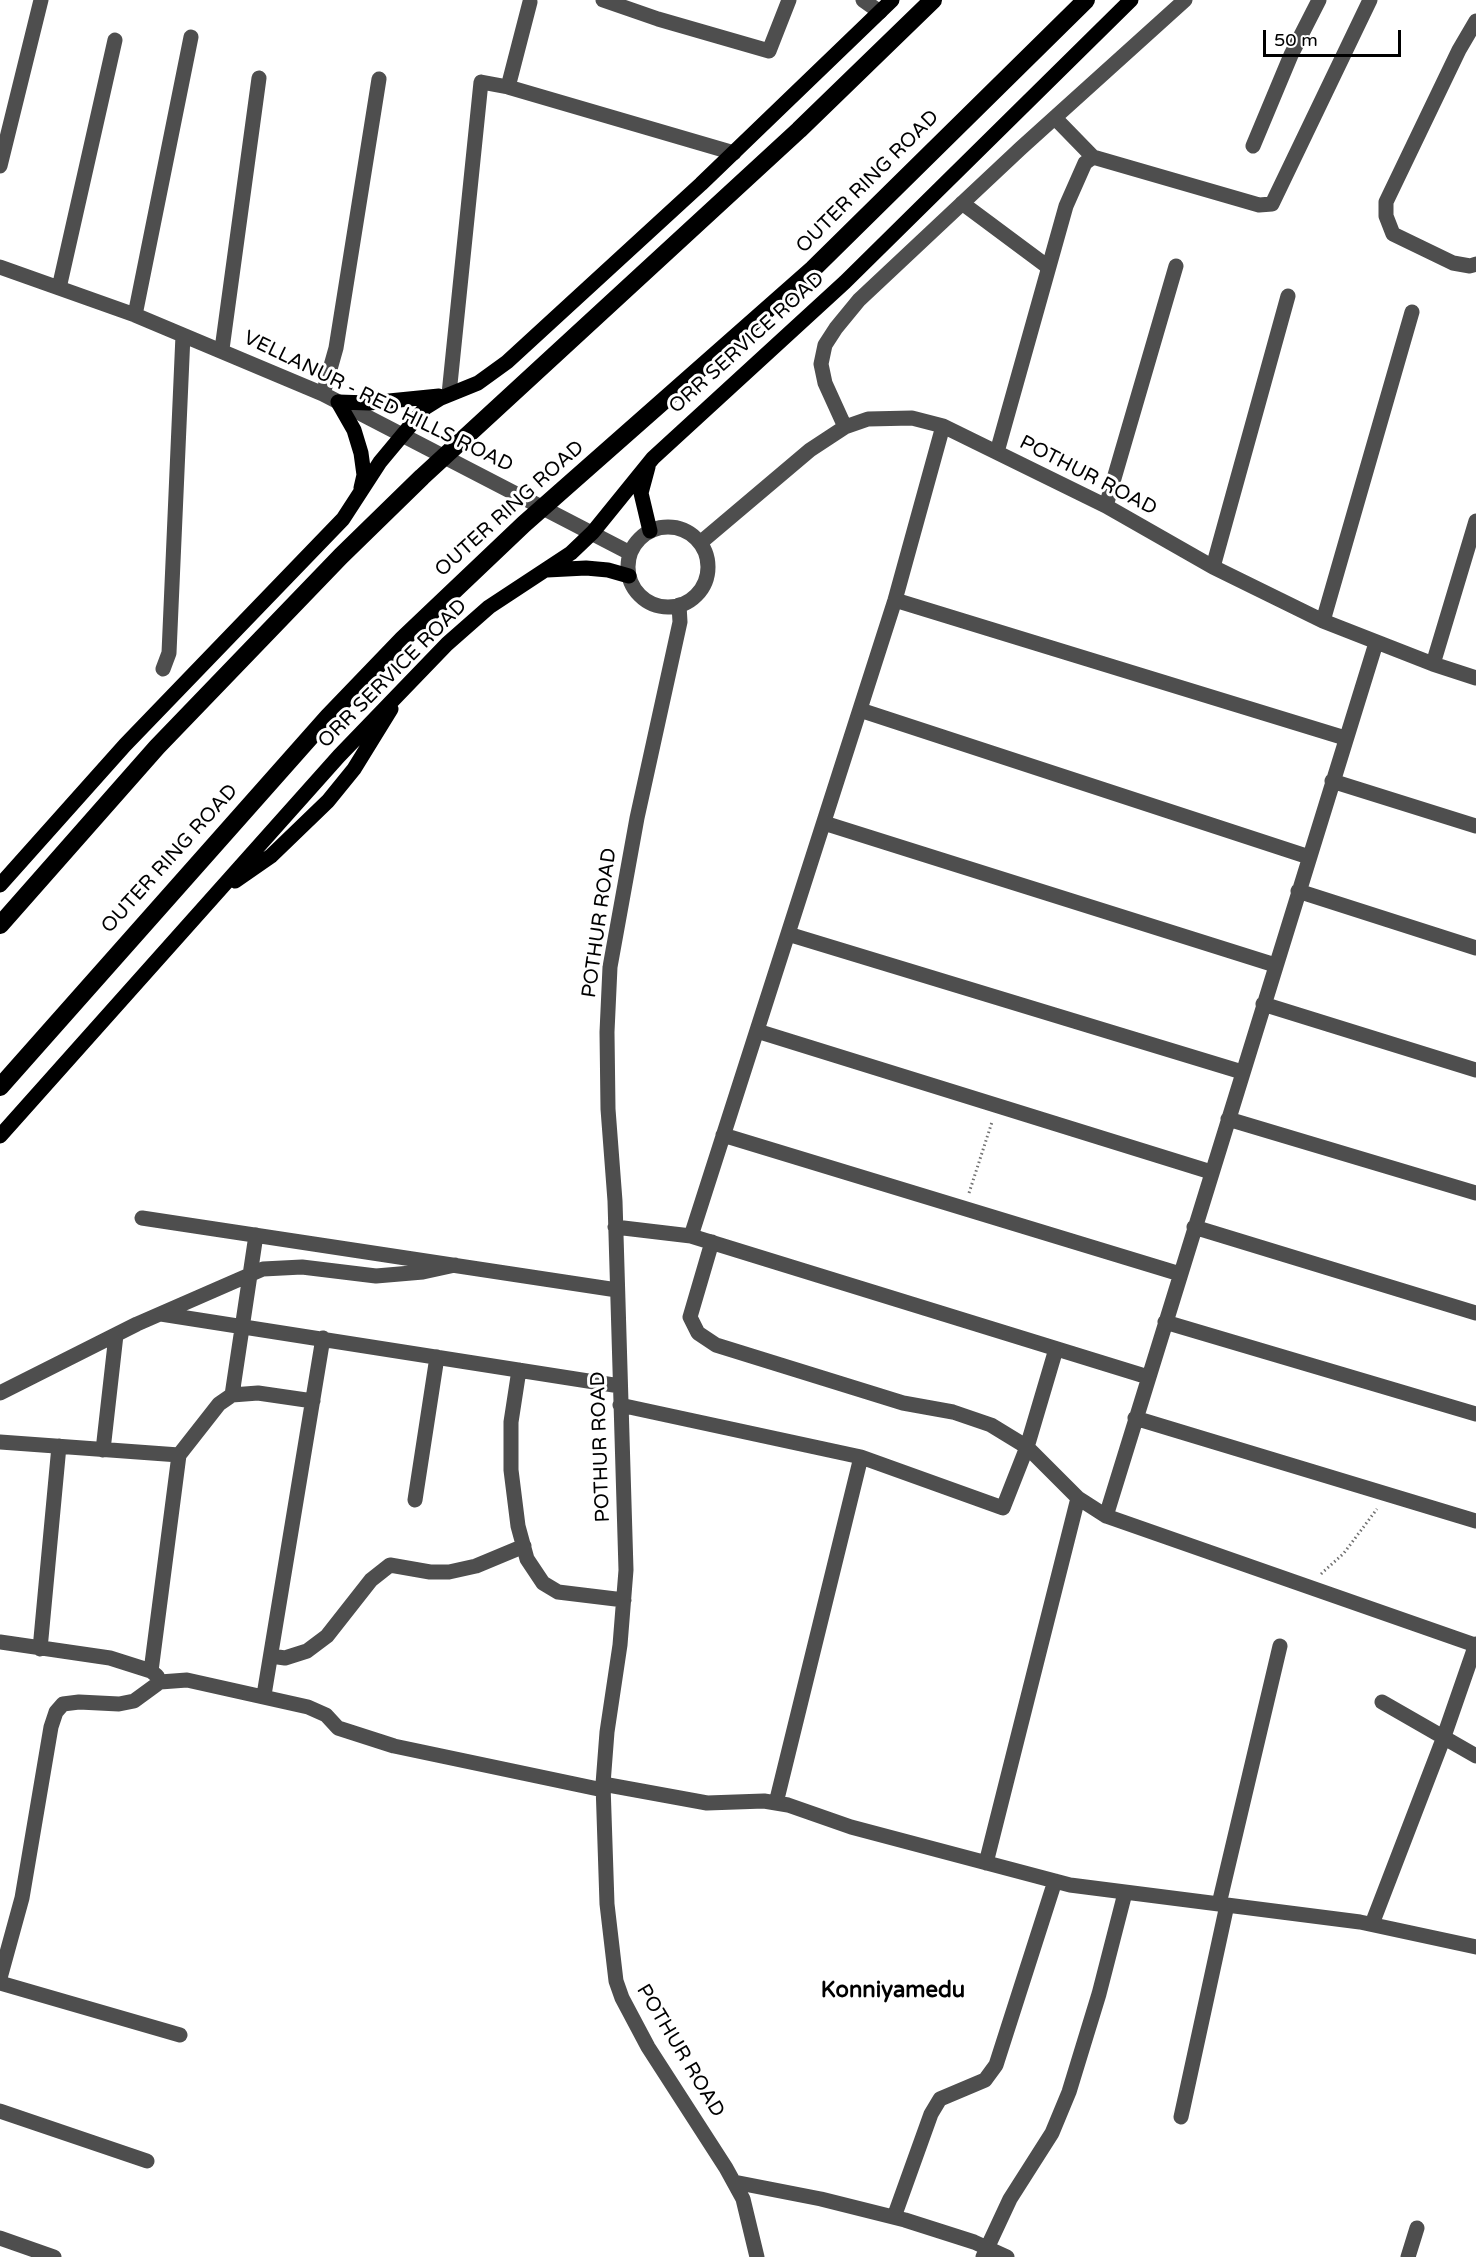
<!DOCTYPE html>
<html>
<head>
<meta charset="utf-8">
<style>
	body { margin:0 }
	#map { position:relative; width:1476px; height:2257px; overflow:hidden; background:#fff; font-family:"Varela Round",sans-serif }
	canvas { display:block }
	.scale { position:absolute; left:1263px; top:30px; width:138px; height:27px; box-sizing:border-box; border:3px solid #000; border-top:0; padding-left:8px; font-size:18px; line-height:21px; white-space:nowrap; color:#000; -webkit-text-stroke:4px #fff; paint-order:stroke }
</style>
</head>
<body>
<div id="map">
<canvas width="1476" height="2257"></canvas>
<div class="scale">50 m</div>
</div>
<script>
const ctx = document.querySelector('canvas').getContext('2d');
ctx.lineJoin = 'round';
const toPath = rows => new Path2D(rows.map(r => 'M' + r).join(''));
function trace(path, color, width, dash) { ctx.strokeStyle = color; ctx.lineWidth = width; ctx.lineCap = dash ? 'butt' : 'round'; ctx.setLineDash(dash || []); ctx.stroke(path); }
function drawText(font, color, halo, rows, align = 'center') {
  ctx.font = font + ' "Varela Round",sans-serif'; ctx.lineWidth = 6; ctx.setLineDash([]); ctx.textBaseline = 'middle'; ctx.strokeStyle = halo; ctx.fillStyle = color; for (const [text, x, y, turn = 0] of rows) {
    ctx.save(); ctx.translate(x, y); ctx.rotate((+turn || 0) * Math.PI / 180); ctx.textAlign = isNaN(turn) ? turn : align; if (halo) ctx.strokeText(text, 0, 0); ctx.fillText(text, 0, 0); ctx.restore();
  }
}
const path = toPath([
	[969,1193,992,1122],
	[1321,1574,1344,1553,1377,1509]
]);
const minor = toPath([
	[603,0,658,19,769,51,789,0],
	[863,0,880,12],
	[1476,21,1459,50,1386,202,1386,216,1393,234,1453,263,1470,266,1476,264],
	[508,87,530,2],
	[1055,118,1093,157,1259,205,1272,204,1370,0],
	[1253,146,1291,55,1319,0],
	[0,166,41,0],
	[962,203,1048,267],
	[0,267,135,315,323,394,630,553],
	[59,288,115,40],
	[135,315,191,37],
	[222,349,259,78],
	[323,394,336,348,379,79],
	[449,394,481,82,508,87,734,153],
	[845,427,825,383,821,364,825,345,836,328,859,300,1021,148,1185,0],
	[997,452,1066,206,1085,163,1093,157],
	[1106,506,1176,266],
	'628 567a40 40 0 1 1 80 0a40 40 0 1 1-80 0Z',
	[700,543,810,450,845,427,868,419,912,418,943,426,1106,506,1213,567,1323,621,1433,664,1476,678],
	[1213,567,1288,296],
	[895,600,1345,738],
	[679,605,680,622,637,818,610,967,607,1032,608,1109,615,1201,626,1570,620,1645,607,1732,603,1784,607,1904,616,1981,622,1998,648,2047,726,2168,743,2199,757,2257],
	[1323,621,1412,312],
	[1433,664,1476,521],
	[163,669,169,653,183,335],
	[860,710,1309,857],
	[1332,781,1476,826],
	[824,823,1275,965],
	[1298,891,1476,948],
	[788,934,1242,1072],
	[1263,1004,1476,1070],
	[757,1031,1211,1172],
	[1228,1119,1476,1193],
	[723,1135,1180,1274],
	[142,1218,617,1290],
	[615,1227,691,1236,1148,1377],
	[1194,1227,1476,1313],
	[691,1236,895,600,943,426],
	[712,1242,690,1317,698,1333,716,1345,903,1403,953,1412,991,1425,1027,1447,1078,1498,1106,1516,1475,1645],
	[161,1314,620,1386],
	[1165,1322,1476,1414],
	[519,1370,511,1422,511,1470,518,1526,527,1559,543,1583,558,1592,624,1600],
	[0,1393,137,1324,263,1269,302,1267,376,1276,423,1272,455,1265],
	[232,1395,256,1235],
	[620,1405,861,1457,1003,1508,1027,1447,1056,1349],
	[1135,1418,1476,1521],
	[0,1442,179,1455],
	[103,1450,116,1335],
	[415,1500,437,1357],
	[1106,1516,1376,643],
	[0,1642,110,1658,151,1671,157,1676],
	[40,1649,59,1446],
	[271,1656,285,1658,307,1651,327,1636,371,1580,390,1565,430,1572,449,1572,476,1566,524,1546],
	[151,1671,179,1455,219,1404,232,1395,258,1393,313,1401],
	[264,1695,323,1338],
	[1382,1702,1476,1756],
	[603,1784,707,1803,764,1801,788,1805,851,1827,1070,1885,1360,1922,1476,1947],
	[776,1803,861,1457],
	[986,1863,1078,1498],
	[1219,1904,1280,1646],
	[1372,1924,1442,1742,1476,1644],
	[0,1978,22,1898,51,1727,56,1712,63,1704,79,1702,119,1704,134,1701,160,1682,187,1680,308,1707,326,1715,338,1728,394,1746,603,1790],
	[0,1983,180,2035],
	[0,2111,147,2161],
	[1181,2117,1227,1905],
	[734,2182,821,2199,905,2220,974,2242,1007,2257],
	[894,2217,931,2114,940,2099,985,2080,996,2065,1055,1881],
	[0,2238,54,2257],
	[983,2257,1010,2199,1052,2133,1069,2092,1099,1994,1125,1893],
	[1408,2257,1417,2228]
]);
const major = toPath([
	[338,402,369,403,439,396],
	[338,402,354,430,361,453,364,475,361,488],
	[648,467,641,493,650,531],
	[547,570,586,568,608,570,629,576],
	[235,881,271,856,328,801,354,769,391,709],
	[0,885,125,745,343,519,380,462,425,408,441,398,478,383,507,362,701,184,892,0],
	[0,1136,339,756,447,644,489,607,571,553,593,532,653,458,845,282,1131,0]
]);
const highway = toPath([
	[0,925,157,747,341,556,422,477,799,130,933,0],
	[0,1087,328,717,403,639,524,524,813,269,1086,0]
]);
const streetNames = [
	["OUTER RING ROAD",868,182,-45],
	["ORR SERVICE ROAD",747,343,-42],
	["VELLANUR - RED HILLS ROAD",378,402,26],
	["POTHUR ROAD",1088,476,27],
	["OUTER RING ROAD",510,509,-42],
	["ORR SERVICE ROAD",393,674,-45],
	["OUTER RING ROAD",170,859,-48],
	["POTHUR ROAD",600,923,-82],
	["POTHUR ROAD",601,1447,-92],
	["POTHUR ROAD",680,2051,59]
];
const quarterNames = [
	["Konniyamedu",893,1991]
];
trace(path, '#707070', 3, [1.5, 3]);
trace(minor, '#4e4e4e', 15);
trace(major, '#000', 15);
trace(highway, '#000', 18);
drawText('20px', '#000', '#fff', streetNames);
drawText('bold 22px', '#000', '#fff', quarterNames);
</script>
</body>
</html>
